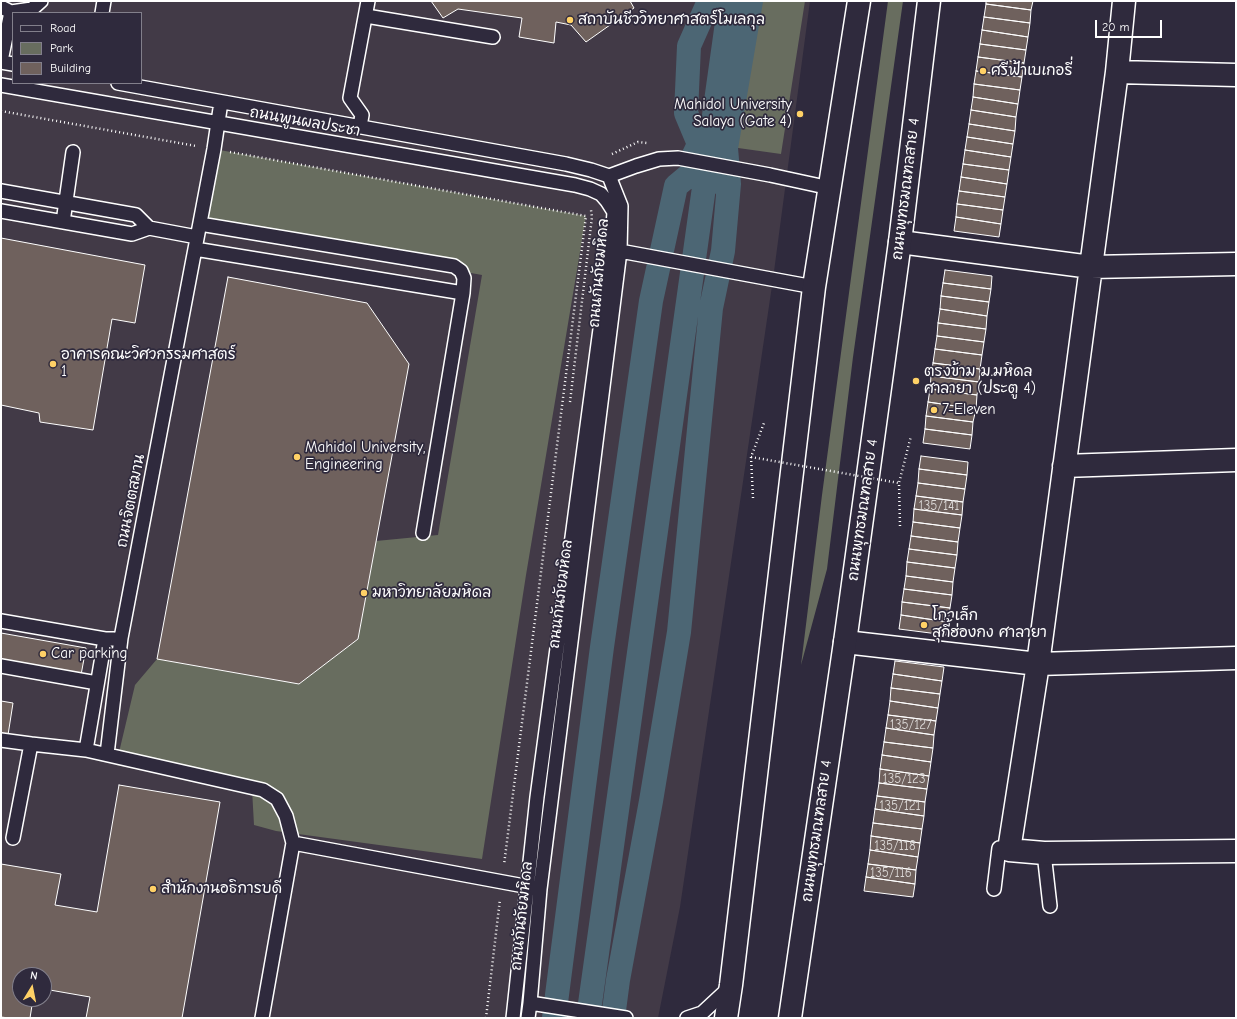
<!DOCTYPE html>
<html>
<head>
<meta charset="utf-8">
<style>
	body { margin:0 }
	#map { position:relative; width:1237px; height:1019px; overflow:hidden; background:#2f2a3d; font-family:"Comic Neue",sans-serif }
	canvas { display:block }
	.frame { position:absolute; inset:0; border:2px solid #fff; pointer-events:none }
	.legend { position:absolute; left:12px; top:12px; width:130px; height:72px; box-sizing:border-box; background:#2f2a3d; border:1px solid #827f8b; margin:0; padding:5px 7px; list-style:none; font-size:12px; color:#fff }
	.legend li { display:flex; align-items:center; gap:8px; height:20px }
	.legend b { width:20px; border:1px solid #827f8b }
	.north { position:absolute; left:12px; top:967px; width:40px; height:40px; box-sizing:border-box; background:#2f2a3d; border:1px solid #827f8b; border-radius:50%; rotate:10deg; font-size:11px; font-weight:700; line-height:16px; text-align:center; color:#fff }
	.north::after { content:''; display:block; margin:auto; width:14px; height:18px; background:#ffd166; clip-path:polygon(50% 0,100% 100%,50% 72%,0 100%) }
	.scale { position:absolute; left:1095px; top:20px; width:67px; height:18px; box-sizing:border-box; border:2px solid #fff; border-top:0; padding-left:5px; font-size:12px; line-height:14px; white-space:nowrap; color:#fff; -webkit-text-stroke:3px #2f2a3d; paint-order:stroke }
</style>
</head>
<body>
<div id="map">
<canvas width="1237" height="1019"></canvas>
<div class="frame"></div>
<ul class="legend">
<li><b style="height:5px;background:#2f2a3d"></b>Road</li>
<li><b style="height:11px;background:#686d5f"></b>Park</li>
<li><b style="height:11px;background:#6f615d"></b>Building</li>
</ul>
<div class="north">N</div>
<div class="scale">20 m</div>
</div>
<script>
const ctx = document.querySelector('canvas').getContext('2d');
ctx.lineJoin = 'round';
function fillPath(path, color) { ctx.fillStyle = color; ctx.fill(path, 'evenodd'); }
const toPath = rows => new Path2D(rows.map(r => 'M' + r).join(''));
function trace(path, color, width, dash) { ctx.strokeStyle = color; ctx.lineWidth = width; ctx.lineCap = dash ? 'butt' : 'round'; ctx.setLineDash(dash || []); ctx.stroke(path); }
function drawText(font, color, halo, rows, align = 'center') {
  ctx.font = font + ' "Comic Neue","Playpen Sans Thai",sans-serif'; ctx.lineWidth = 3.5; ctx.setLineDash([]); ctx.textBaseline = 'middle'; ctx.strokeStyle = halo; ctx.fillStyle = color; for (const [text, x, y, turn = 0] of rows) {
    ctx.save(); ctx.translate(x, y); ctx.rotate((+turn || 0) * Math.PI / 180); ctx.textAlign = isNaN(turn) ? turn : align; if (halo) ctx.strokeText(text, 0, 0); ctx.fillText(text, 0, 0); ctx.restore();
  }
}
const built = toPath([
	[1,1,810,1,773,279,680,907,658,1018,1,1018],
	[13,13,141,13,141,83,13,83],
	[20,975,44,975,44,999,20,999]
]);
const green = toPath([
	[753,1,805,1,781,154,731,147],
	[888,1,903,1,853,357,827,569,801,665,822,495],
	[214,149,586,216,526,575,482,859,276,831,254,825,252,789,116,765,135,685,157,659,299,684,358,639,376,541,438,535,482,275,200,224]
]);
const canal = toPath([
	[691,161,699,144,686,113,689,46,709,1],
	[719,182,729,184,726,148,751,1],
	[554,1018,602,647,651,301,676,186,688,176,729,184,723,251,711,308,679,632,651,801,618,980,613,1018],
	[588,1018,730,1]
]);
const building = toPath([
	[431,1,630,1,634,8,586,42,571,25,556,22,554,43,519,37,522,18,458,9,443,18,431,1],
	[986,1,1033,1,1031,10,986,4,986,1],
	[986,4,1031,10,1030,23,984,17,986,4],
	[984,17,1030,23,1028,37,982,30,984,17],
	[982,30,1028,37,1026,50,980,44,982,30],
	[980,44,1026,50,1024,63,978,57,980,44],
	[978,57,1024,63,1022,77,976,71,978,57],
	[976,71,1022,77,1020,90,974,84,976,71],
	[974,84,1020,90,1018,104,973,97,974,84],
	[973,97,1018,104,1016,117,971,110,973,97],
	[971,110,1016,117,1015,131,969,124,971,110],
	[969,124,1015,131,1013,144,967,137,969,124],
	[967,137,1013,144,1011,157,965,150,967,137],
	[965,150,1011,157,1009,170,963,164,965,150],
	[963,164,1009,170,1007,184,961,177,963,164],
	[961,177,1007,184,1005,197,959,191,961,177],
	[959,191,1005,197,1003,210,957,204,959,191],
	[957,204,1003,210,1001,224,956,217,957,204],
	[956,217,1001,224,999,237,954,231,956,217],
	[1,238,145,265,135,323,112,319,93,430,40,422,39,413,1,405,1,238],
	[945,270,992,276,991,289,943,283,945,270],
	[228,277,367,303,409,364,358,639,299,684,157,659,228,277],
	[943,283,991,289,989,302,941,296,943,283],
	[941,296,989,302,987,316,940,309,941,296],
	[940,309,987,316,986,329,938,323,940,309],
	[938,323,986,329,984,342,937,336,938,323],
	[937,336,984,342,982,355,935,349,937,336],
	[935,349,982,355,980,369,933,363,935,349],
	[933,363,980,369,979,382,931,376,933,363],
	[931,376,979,382,977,395,930,389,931,376],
	[930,389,977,395,976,409,928,402,930,389],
	[928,402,976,409,973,422,926,416,928,402],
	[926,416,973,422,972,435,925,429,926,416],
	[925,429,972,435,970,449,923,443,925,429],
	[921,456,968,462,967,475,919,469,921,456],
	[919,469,967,475,965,489,918,483,919,469],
	[918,483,965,489,963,502,916,496,918,483],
	[916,496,963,502,962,515,914,509,916,496],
	[914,509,962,515,960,528,913,522,914,509],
	[913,522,960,528,958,542,911,536,913,522],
	[911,536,958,542,957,555,909,549,911,536],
	[909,549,957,555,955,568,907,562,909,549],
	[907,562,955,568,953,582,906,576,907,562],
	[906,576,953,582,952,595,904,589,906,576],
	[904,589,952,595,950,608,902,602,904,589],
	[902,602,950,608,948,622,901,615,902,602],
	[901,615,948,622,946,635,899,629,901,615],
	[1,633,86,648,81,675,1,661,1,633],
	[895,661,944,667,942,681,893,674,895,661],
	[893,674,942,681,940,694,891,688,893,674],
	[891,688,940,694,938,708,890,701,891,688],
	[1,701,13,703,8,735,1,733,1,701],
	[890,701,938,708,936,721,888,715,890,701],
	[888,715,936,721,934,735,886,728,888,715],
	[886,728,934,735,933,748,884,742,886,728],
	[884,742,933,748,931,762,882,755,884,742],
	[882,755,931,762,929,776,880,769,882,755],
	[880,769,929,776,927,789,879,783,880,769],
	[879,783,927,789,925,802,877,796,879,783],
	[119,785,220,802,182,1018,86,1018,90,997,44,989,44,975,20,975,20,999,33,999,30,1018,9,1018,1,1017,1,864,61,874,55,905,97,912,119,785],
	[877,796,925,802,924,816,875,809,877,796],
	[875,809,924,816,922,829,873,823,875,809],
	[873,823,922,829,920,843,871,836,873,823],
	[871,836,920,843,918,857,870,850,871,836],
	[870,850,918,857,916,870,868,864,870,850],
	[868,864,916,870,915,884,866,877,868,864],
	[866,877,915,884,913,897,864,891,866,877]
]);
const path = toPath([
	[1,111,196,146],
	[230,152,586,216,504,865],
	[612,154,638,142,647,143],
	[570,402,592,217,591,210],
	[753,498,751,457,764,423],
	[900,526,899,483,911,436],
	[486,1018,500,899]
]);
const service = toPath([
	[1,7,11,12,32,9,41,1],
	[102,13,104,1],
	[366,16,493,37],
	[1,61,11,12],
	[1,62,13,64],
	[118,83,566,164,591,170,609,176],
	[1,85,575,185,590,189,601,194,607,201,614,212,612,240,537,797,513,1018],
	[360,126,362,115,350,98,368,1],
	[609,176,636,166,659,159,678,158,770,175,830,188],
	[1,191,136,215,149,228],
	[1,211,132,234,149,228,197,237],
	[63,222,73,152],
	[200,224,454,266,461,271,464,278,463,293,423,533],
	[195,249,463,293],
	[620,251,814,287],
	[1,621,105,639,114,639],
	[105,639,86,750,263,790,277,799,286,816,293,843],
	[1,666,97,683],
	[1,740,31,744],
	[107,754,121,638,214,149,221,102],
	[13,838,31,744,86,750],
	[1044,853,1050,906],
	[994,889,999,848,1009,850],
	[530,1003,626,1018],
	[262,1018,293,843,535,888],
	[528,1018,530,1003,540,889,620,251,621,206,609,176],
	[687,1018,702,1013,730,987]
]);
const minor = toPath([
	[1124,1,1117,72,1038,664,1009,850,1044,853,1236,851],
	[1117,72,1236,75],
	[900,242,1091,267,1236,264],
	[1064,466,1236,460],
	[845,642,1038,664,1236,658]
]);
const secondary = toPath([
	[726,1018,731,985,814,287,859,1],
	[790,1018,845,642,900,242,929,1]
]);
const pathBridge = toPath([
	[751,457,899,483]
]);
const markers = [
	[570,20,4,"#ffd166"],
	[983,71,4,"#ffd166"],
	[800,114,4,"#ffd166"],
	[53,364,4,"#ffd166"],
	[916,381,4,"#ffd166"],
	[934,410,4,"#ffd166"],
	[297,457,4,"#ffd166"],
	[364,593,4,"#ffd166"],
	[924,625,4,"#ffd166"],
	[43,654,4,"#ffd166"],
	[153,889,4,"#ffd166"]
];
const numberNames = [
	["135/141",939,506],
	["135/127",911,725],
	["135/123",904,779],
	["135/121",900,806],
	["135/118",895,846],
	["135/116",891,873]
];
const poiNames = [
	["สถาบันชีววิทยาศาสตร์โมเลกุล",578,20],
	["ศรีฟ้าเบเกอรี่",991,71],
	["Mahidol University",792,105,"right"],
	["Salaya (Gate 4)",792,122,"right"],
	["อาคารคณะวิศวกรรมศาสตร์",61,355],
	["1",61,372],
	["ตรงข้าม ม.มหิดล",924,372],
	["ศาลายา (ประตู 4)",924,389],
	["7-Eleven",942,410],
	["Mahidol University,",305,448],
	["Engineering",305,465],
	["มหาวิทยาลัยมหิดล",372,593],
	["โกวเล็ก",932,616],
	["สุกี้ฮ่องกง ศาลายา",932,633],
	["Car parking",51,654],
	["สำนักงานอธิการบดี",161,889]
];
const streetNames = [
	["ถนนพูนผลประชา",305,122,10],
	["ถนนพุทธมณฑลสาย 4",906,189,-83],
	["ถนนกันภัยมหิดล",599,273,-85],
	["ถนนจิตตสมาน",131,501,-79],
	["ถนนพุทธมณฑลสาย 4",863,510,-82],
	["ถนนกันภัยมหิดล",561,594,-83],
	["ถนนพุทธมณฑลสาย 4",817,831,-82],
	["ถนนกันภัยมหิดล",522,916,-84]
];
fillPath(built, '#423a47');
fillPath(green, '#686d5f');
trace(canal, '#4c6674', 24);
fillPath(building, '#6f615d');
trace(building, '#fff', 1);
trace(service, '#fff', 16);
trace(minor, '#fff', 25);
trace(secondary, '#fff', 25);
trace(path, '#fff', 2.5, [1, 3]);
trace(service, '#2f2a3d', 13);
trace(minor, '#2f2a3d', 22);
trace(secondary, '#2f2a3d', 22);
trace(pathBridge, '#fff', 2.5, [1, 3]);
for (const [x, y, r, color] of markers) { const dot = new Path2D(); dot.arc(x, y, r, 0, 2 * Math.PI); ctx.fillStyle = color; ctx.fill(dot); trace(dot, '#2f2a3d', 1.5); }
drawText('13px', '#dbd8d6', null, numberNames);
drawText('15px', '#fff', '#2f2a3d', poiNames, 'left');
drawText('15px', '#fff', '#2f2a3d', streetNames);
</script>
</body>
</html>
